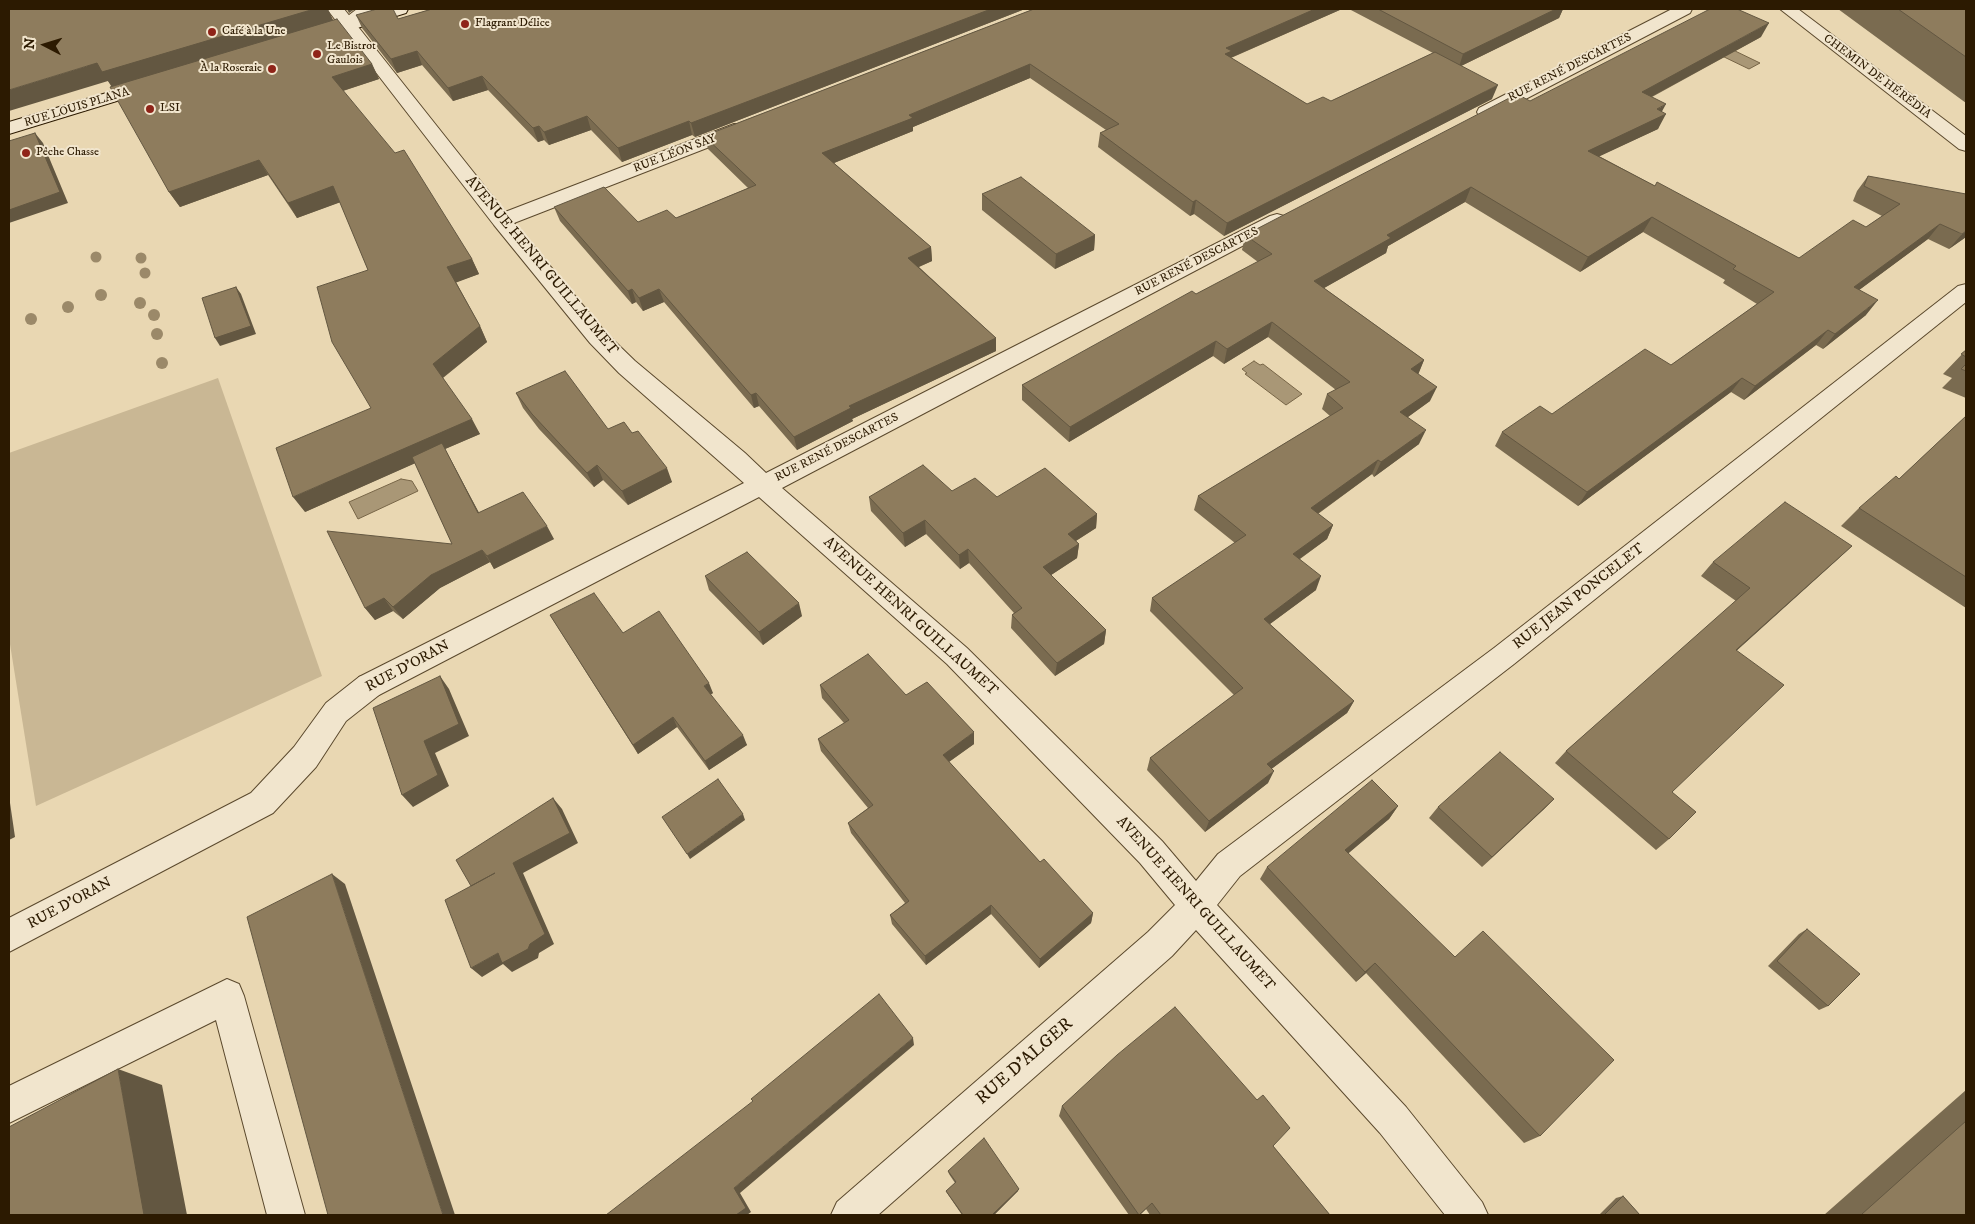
<!DOCTYPE html>
<html>
<head>
<meta charset="utf-8">
<style>
	body { margin:0 }
	#map { position:relative; width:1975px; height:1224px; overflow:hidden; background:#e9d7b2; font-family:"IM FELL DW Pica",serif }
	canvas { display:block }
	.frame { position:absolute; inset:0; border:10px solid #2c1a01; pointer-events:none }
	.north { position:absolute; left:20px; top:20px; width:50px; height:50px; -webkit-text-stroke:4px #f1e5cd; paint-order:stroke; rotate:275deg; font-size:14px; font-weight:700; line-height:20px; text-align:center; color:#2c1a01 }
	.north::after { content:''; display:block; margin:auto; width:18px; height:22px; background:#2c1a01; clip-path:polygon(50% 0,100% 100%,50% 72%,0 100%) }
</style>
</head>
<body>
<div id="map">
<canvas width="1975" height="1224"></canvas>
<div class="frame"></div>
<div class="north">N</div>
</div>
<script>
const ctx = document.querySelector('canvas').getContext('2d');
ctx.lineJoin = 'round';
function fillPath(path, color) { ctx.fillStyle = color; ctx.fill(path, 'evenodd'); }
const toPath = rows => new Path2D(rows.map(r => 'M' + r).join(''));
function trace(path, color, width, dash) { ctx.strokeStyle = color; ctx.lineWidth = width; ctx.lineCap = dash ? 'butt' : 'round'; ctx.setLineDash(dash || []); ctx.stroke(path); }
function drawText(font, color, halo, rows, align = 'center') {
  ctx.font = font + ' "IM FELL DW Pica",serif'; ctx.lineWidth = 4; ctx.setLineDash([]); ctx.textBaseline = 'middle'; ctx.strokeStyle = halo; ctx.fillStyle = color; for (const [text, x, y, turn = 0] of rows) {
    ctx.save(); ctx.translate(x, y); ctx.rotate((+turn || 0) * Math.PI / 180); ctx.textAlign = isNaN(turn) ? turn : align; if (halo) ctx.strokeText(text, 0, 0); ctx.fillText(text, 0, 0); ctx.restore();
  }
}
const green = toPath([
	[218,378,322,676,36,806,9,638,9,453]
]);
const water = toPath([
	[1731,49,1760,63,1749,69,1720,55,1731,49],
	[1254,361,1260,365,1263,364,1302,394,1286,405,1245,374,1247,373,1242,369,1254,361],
	[401,479,412,481,418,491,358,519,349,502,401,479]
]);
const lane = toPath([
	[357,9,375,9,352,30,340,30,337,26,340,22,357,9],
	[369,674,379,677,383,686,379,695,346,721,316,767,273,813,9,952,9,918,251,793,294,747,326,703,359,677,369,674]
]);
const street = toPath([
	[327,9,344,9,505,212,734,124,748,124,751,128,748,132,514,223,606,333,635,361,745,453,766,473,1270,216,1277,214,1284,216,1287,220,1284,224,782,488,967,648,1162,841,1196,881,1218,854,1494,648,1958,286,1966,284,1966,302,1514,664,1240,876,1217,905,1406,1107,1482,1202,1488,1215,1445,1215,1380,1133,1196,930,1172,956,878,1215,831,1215,837,1202,1148,932,1175,905,1140,863,947,664,759,497,379,695,369,698,359,695,355,686,359,677,744,483,619,373,590,343,494,225,327,9],
	[1672,9,1692,9,1690,13,1493,116,1486,118,1479,116,1477,112,1479,108,1672,9],
	[1780,9,1798,9,1966,136,1966,151,1959,149,1780,9],
	[227,979,239,984,244,996,305,1215,267,1215,216,1020,9,1123,9,1086,227,979]
]);
const secondary = toPath([
	[383,9,408,9,406,13,312,42,300,42,297,38,300,34,383,9],
	[150,80,156,81,159,85,156,89,9,134,9,122,150,80]
]);
const trees = [
	[96,257,5.5],
	[141,258,5.5],
	[145,273,5.5],
	[101,295,6],
	[140,303,6],
	[68,307,6],
	[154,315,6],
	[31,319,6],
	[157,334,6],
	[162,363,6]
];
const wall = toPath([
	[9,9,334,20,372,64,379,79,343,91,472,259,479,274,456,282,480,326,487,342,443,378,480,434,445,449,479,513,554,539,494,569,490,562,440,588,403,619,393,611,375,620,365,608,452,544,415,463,305,512,371,408,368,270,340,202,297,218,268,175,180,207,169,192,112,86,108,81],
	[432,9,1025,9,695,137,692,135,622,162,591,130,549,145,544,140,538,142,488,90,453,101,422,65,397,73,362,28,356,15,398,19],
	[1034,9,1342,9,1231,58,1307,104,1331,101,1433,53,1349,9,1563,9,1559,18,1461,66,1492,99,1224,236,1194,214,1190,216,1098,147,1100,133,1106,130,1030,78,913,127,913,131,834,163,931,247,932,261,919,267,996,338,996,351,852,419,853,421,797,450,759,406,754,408,664,302,643,311,636,302,632,304,560,221,554,207,638,222,676,218,748,188,708,149,704,136],
	[1838,9,1966,9,1966,103],
	[1761,37,1652,97,1662,112,1658,129,1599,156,1655,186,1799,258,1866,227,1882,216,1853,201,1857,191,1868,176,1966,237,1949,249,1928,239,1859,290,1866,315,1823,349,1816,345,1744,400,1731,392,1578,506,1495,446,1502,432,1552,414,1671,365,1757,304,1723,283,1725,280,1643,232,1580,272,1465,202,1388,246,1386,253,1324,288,1424,360,1418,374,1430,401,1408,417,1419,444,1374,477,1372,474,1318,514,1333,525,1327,539,1300,559,1316,590,1270,624,1354,701,1347,713,1271,769,1268,783,1205,832,1147,770,1150,758,1234,695,1150,611,1152,598,1235,543,1194,510,1198,496,1330,416,1322,409,1327,394,1336,390,1268,337,1224,364,1213,356,1069,442,1022,400,1022,385,1258,262,1242,250,1245,235,1530,101],
	[982,194,1095,235,1094,250,1055,269,982,210],
	[1966,350,1966,398,1942,388,1952,378,1943,374],
	[516,393,608,429,632,433,672,482,628,505,603,480,594,487,539,429,523,408],
	[1966,416,1966,608,1841,526,1859,508,1899,479],
	[952,491,997,497,1097,514,1096,528,1076,541,1079,544,1077,558,1051,575,1106,630,1104,644,1055,676,1011,628,1012,615,1014,613,969,563,960,569,926,534,905,547,871,511,869,497],
	[1852,546,1737,650,1672,792,1669,839,1656,850,1555,763,1566,751,1736,601,1701,576,1713,562],
	[705,576,802,616,763,645,709,590],
	[550,615,623,633,713,693,710,695,747,745,709,770,677,727,638,754],
	[820,685,906,695,974,744,949,762,1040,862,1093,913,1091,923,1039,968,991,914,926,965,892,924,890,915,905,903,851,833,848,823,868,808,821,751,818,739,844,723,822,698],
	[1554,799,1543,810,1482,867,1429,818,1438,807],
	[1398,806,1389,819,1348,853,1540,1136,1524,1143,1366,973,1356,982,1260,879,1267,867],
	[1807,929,1828,1006,1819,1010,1768,966,1799,934],
	[1966,1090,1966,1215,1824,1215],
	[1062,1106,1273,1146,1330,1215,1150,1215,1146,1209,1140,1215,1129,1215,1059,1116],
	[948,1171,1018,1191,994,1215,962,1215,947,1193,946,1191,955,1183,949,1174],
	[1623,1196,1640,1215,1599,1215,1616,1198]
]);
const shadedWall = toPath([
	[314,9,328,9,334,22,113,89,108,81,9,111,9,90,97,63],
	[347,9,355,9,349,13],
	[991,9,1025,9,695,137,691,123],
	[1315,9,1342,9,1230,58,1223,67,1226,48],
	[1556,9,1563,9,1559,18,1459,67,1463,54],
	[1769,23,1761,37,1634,106,1642,92],
	[417,51,422,65,397,73,391,59],
	[372,64,379,79,339,92,332,77],
	[1030,64,1030,78,913,127,913,131,824,167,822,153,909,115],
	[482,76,488,90,453,101,448,88],
	[1498,85,1492,99,1224,236,1227,223],
	[1666,104,1659,117,1666,114,1658,129,1581,165,1588,151],
	[587,116,591,130,549,145,544,132],
	[689,121,692,135,622,162,618,148],
	[539,126,544,140,538,142,533,128],
	[35,133,43,143,68,203,9,223,9,210],
	[259,160,268,175,180,207,169,192],
	[333,186,341,202,297,218,288,203],
	[1471,187,1465,202,1388,246,1386,253,1310,296,1314,281,1387,235],
	[1196,200,1194,214,1190,216,1193,202],
	[1652,217,1643,232,1580,272,1588,257],
	[1940,224,1928,239,1843,302,1854,287],
	[1966,231,1966,237,1949,249,1962,234],
	[1095,235,1094,250,1055,269,1056,254],
	[931,247,932,261,909,271,908,258],
	[472,259,479,274,455,283,447,267],
	[236,287,241,294,256,334,220,346,215,338],
	[632,289,636,302,632,304,628,291],
	[659,289,664,302,643,311,639,298],
	[1878,300,1866,315,1823,349,1835,334],
	[1272,322,1268,337,1224,364,1227,349],
	[480,326,487,342,441,379,433,364],
	[1828,330,1816,345,1744,400,1755,386],
	[996,338,996,351,852,419,853,421,797,450,794,437,849,406],
	[1216,341,1213,356,1069,442,1070,427],
	[1424,360,1418,375,1411,369],
	[1742,378,1731,392,1578,506,1587,492],
	[1437,387,1430,401,1394,427,1400,412],
	[756,393,759,406,754,408,751,395],
	[472,419,480,434,445,449,486,526,478,513,445,450,305,512,293,497],
	[1426,430,1419,444,1374,477,1381,462],
	[1378,460,1372,474,1306,522,1311,508],
	[597,465,603,480,594,487,587,473],
	[667,468,672,482,628,505,622,491],
	[1097,514,1096,528,1066,547,1068,534],
	[925,520,926,534,905,547,903,533],
	[1333,525,1327,539,1288,567,1293,554],
	[547,526,554,539,494,569,487,556],
	[1079,544,1077,558,1042,581,1043,567],
	[1852,546,1837,560,1723,663,1736,650],
	[968,549,969,563,960,569,959,555],
	[482,550,490,562,440,588,403,619,393,607,431,575],
	[1321,576,1316,590,1259,632,1264,619],
	[384,598,393,611,375,620,365,608],
	[799,603,802,616,763,645,759,632],
	[1106,630,1104,644,1055,676,1057,663],
	[440,676,449,689,469,736,435,753,449,786,413,807,402,795,424,741],
	[709,683,713,693,708,696,704,686],
	[1354,701,1347,713,1262,776,1267,764],
	[673,717,677,727,638,754,633,745],
	[974,732,974,744,943,766,943,755],
	[743,735,747,745,709,770,705,761],
	[1274,771,1268,783,1205,832,1209,821],
	[9,796,15,837,9,840],
	[553,798,562,809,578,843,523,873,554,944,539,953,538,958,512,972,503,964,482,977,471,968,498,953,513,863],
	[1554,799,1543,810,1482,867,1492,857],
	[1398,806,1389,819,1337,863,1345,850],
	[743,814,745,820,690,859,687,854],
	[332,874,345,884,455,1215,443,1215],
	[991,905,991,914,926,965,925,956],
	[1093,913,1091,923,1039,968,1040,959],
	[1375,963,1366,973,1356,982,1365,972],
	[913,1038,914,1045,740,1193,751,1212,747,1215,736,1215,734,1188],
	[118,1069,162,1085,187,1215,143,1215],
	[1019,1189,1018,1191,994,1215,992,1215]
]);
const building = toPath([
	[9,9,314,9,102,72,97,63,9,90,9,9],
	[377,9,393,9,398,19,432,9,991,9,691,123,689,121,618,148,587,116,544,132,539,126,533,128,482,76,448,88,417,51,391,59,356,15,377,9],
	[1034,9,1315,9,1226,48,1232,51,1225,54,1307,104,1323,97,1331,101,1435,52,1498,85,1227,223,1196,200,1193,202,1100,133,1119,124,1030,64,909,115,913,118,822,153,931,247,908,258,996,338,849,406,851,408,794,437,756,393,751,395,659,289,639,298,632,289,628,291,554,207,604,187,638,222,667,210,676,218,756,185,704,136,1034,9],
	[1378,9,1556,9,1463,54,1378,9],
	[1710,9,1737,9,1769,23,1642,92,1666,104,1657,109,1666,114,1588,151,1655,186,1657,182,1799,258,1853,220,1866,227,1900,204,1864,186,1868,176,1966,194,1966,231,1962,234,1940,224,1854,287,1878,300,1835,334,1828,330,1755,386,1742,378,1587,492,1502,432,1540,406,1552,414,1645,349,1671,365,1774,292,1733,269,1736,266,1652,217,1588,257,1471,187,1387,235,1391,238,1314,281,1424,360,1411,369,1437,387,1400,412,1426,430,1381,462,1378,460,1311,508,1333,525,1293,554,1321,576,1264,619,1354,701,1267,764,1274,771,1209,821,1150,758,1243,688,1152,598,1246,535,1198,496,1343,408,1327,394,1350,382,1272,322,1227,349,1216,341,1070,427,1022,385,1192,291,1196,294,1272,254,1245,235,1517,94,1530,101,1710,9],
	[1898,9,1966,9,1966,57,1898,9],
	[337,19,372,64,332,77,395,153,404,150,472,259,447,267,480,326,433,364,472,419,293,497,276,448,371,408,332,342,317,287,368,270,333,186,288,203,259,160,169,192,110,87,337,19],
	[35,133,60,192,9,210,9,141,35,133],
	[1021,177,1095,235,1056,254,982,194,1021,177],
	[236,287,251,326,215,338,202,298,236,287],
	[1966,350,1966,357,1961,354,1966,350],
	[1966,364,1966,371,1961,369,1966,364],
	[565,371,608,429,624,422,632,433,638,431,667,468,622,491,597,465,587,473,532,414,516,393,565,371],
	[1966,416,1966,577,1859,508,1896,476,1899,479,1966,416],
	[442,443,478,513,523,492,547,526,487,556,482,550,431,575,393,607,384,598,365,608,327,531,452,544,412,457,442,443],
	[923,465,952,491,975,478,997,497,1045,468,1097,514,1068,534,1079,544,1043,567,1106,630,1057,663,1012,615,1022,608,968,549,959,555,925,520,903,533,869,497,923,465],
	[1785,502,1852,546,1736,650,1784,685,1672,792,1696,812,1669,839,1566,751,1750,588,1713,562,1785,502],
	[747,552,799,603,759,632,705,576,747,552],
	[594,593,623,633,659,611,709,683,704,686,743,735,705,761,673,717,633,745,550,615,594,593],
	[868,654,906,695,927,682,974,732,943,755,1040,862,1044,859,1093,913,1040,959,991,905,925,956,890,915,909,901,848,823,873,805,818,739,849,720,820,685,868,654],
	[440,676,459,724,424,741,438,775,402,795,373,708,440,676],
	[1500,752,1554,799,1492,857,1438,807,1500,752],
	[718,779,743,814,687,854,662,817,718,779],
	[1372,780,1398,806,1345,850,1455,957,1483,931,1614,1060,1540,1136,1375,963,1365,972,1267,867,1372,780],
	[553,798,570,833,513,863,545,934,530,944,528,949,502,963,498,953,471,968,445,900,495,873,471,886,456,860,553,798],
	[332,874,443,1215,328,1215,247,917,332,874],
	[1807,929,1860,974,1828,1006,1777,961,1807,929],
	[879,994,913,1038,734,1188,746,1208,736,1215,606,1215,753,1101,751,1099,879,994],
	[1175,1007,1257,1100,1263,1095,1290,1128,1273,1146,1330,1215,1161,1215,1152,1203,1139,1215,1062,1106,1117,1055,1175,1007],
	[118,1069,144,1215,9,1215,9,1127,118,1069],
	[1966,1121,1966,1215,1864,1215,1862,1214,1966,1121],
	[984,1138,1019,1189,992,1215,963,1215,946,1191,956,1182,948,1171,984,1138],
	[1623,1196,1640,1215,1604,1215,1623,1196]
]);
const markers = [
	[465,24,5,"#8f2418"],
	[212,32,5,"#8f2418"],
	[317,54,5,"#8f2418"],
	[272,69,5,"#8f2418"],
	[150,109,5,"#8f2418"],
	[26,153,5,"#8f2418"]
];
const farPoinames = [
	["Flagrant Délice",475,24],
	["Café à la Une",222,32],
	["Le Bistrot",327,47],
	["Gaulois",327,61],
	["À la Roseraie",262,69,"right"],
	["LSI",160,109],
	["Pêche Chasse",36,153]
];
const farStreetnames = [
	["RUE RENÉ DESCARTES",1570,68,-27],
	["CHEMIN DE HÉRÉDIA",1877,77,37],
	["RUE LOUIS PLANA",77,108,-17],
	["RUE LÉON SAY",675,154,-21],
	["RUE RENÉ DESCARTES",1197,262,-27],
	["RUE RENÉ DESCARTES",837,448,-27]
];
const streetNames = [
	["AVENUE HENRI GUILLAUMET",541,266,50],
	["RUE JEAN PONCELET",1579,597,-38],
	["AVENUE HENRI GUILLAUMET",910,617,42],
	["RUE D'ORAN",408,667,-28],
	["RUE D'ORAN",70,904,-28],
	["AVENUE HENRI GUILLAUMET",1195,904,48]
];
const nearStreetnames = [
	["RUE D'ALGER",1025,1062,-41]
];
fillPath(green, '#c9b794');
fillPath(water, '#a99776');
trace(water, '#776547', 1);
trace(lane, '#5b492d', 2);
trace(street, '#5b492d', 2);
trace(secondary, '#2c1a01', 2);
fillPath(lane, '#f1e5cd');
fillPath(street, '#f1e5cd');
fillPath(secondary, '#f1e5cd');
ctx.fillStyle = '#9b8969';
for (const [x, y, r] of trees) { ctx.beginPath(); ctx.arc(x, y, r, 0, 2 * Math.PI); ctx.fill(); }
fillPath(wall, '#7a6b50');
fillPath(shadedWall, '#635741');
fillPath(building, '#8e7c5d');
trace(building, '#635741', 1);
for (const [x, y, r, color] of markers) { const dot = new Path2D(); dot.arc(x, y, r, 0, 2 * Math.PI); ctx.fillStyle = color; ctx.fill(dot); trace(dot, '#f1e5cd', 2); }
drawText('12px', '#2c1a01', '#f1e5cd', farPoinames, 'left');
drawText('12px', '#2c1a01', '#f1e5cd', farStreetnames);
drawText('15px', '#2c1a01', '#f1e5cd', streetNames);
drawText('18px', '#2c1a01', '#f1e5cd', nearStreetnames);
</script>
</body>
</html>
